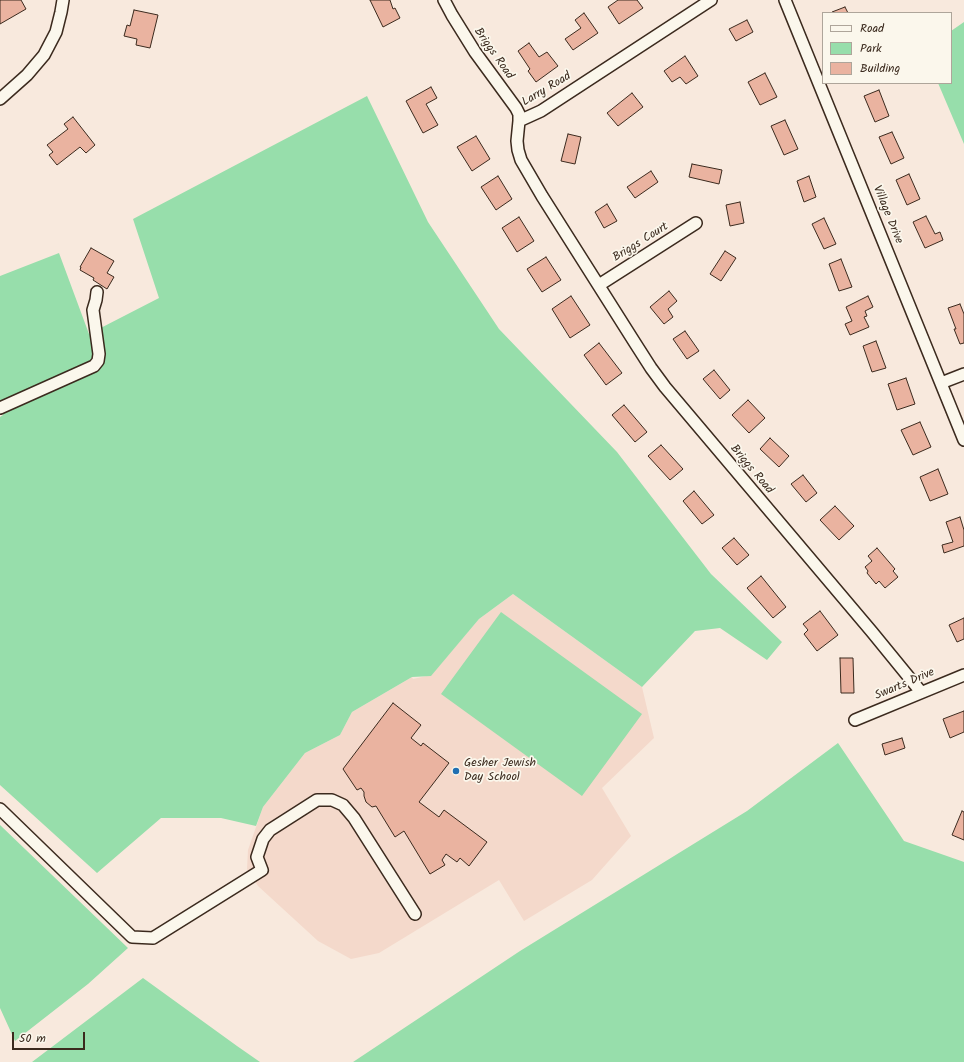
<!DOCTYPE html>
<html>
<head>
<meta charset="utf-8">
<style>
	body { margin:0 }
	#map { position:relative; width:964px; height:1062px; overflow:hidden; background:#f8e9dd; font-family:Kalam,sans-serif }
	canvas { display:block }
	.legend { position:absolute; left:822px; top:12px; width:130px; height:72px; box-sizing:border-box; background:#fbf7ec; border:1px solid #aea59a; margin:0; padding:5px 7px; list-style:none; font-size:12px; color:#3b2a1e }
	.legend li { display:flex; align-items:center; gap:8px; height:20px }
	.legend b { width:20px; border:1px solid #aea59a }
	.scale { position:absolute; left:12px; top:1032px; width:73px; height:18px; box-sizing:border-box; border:2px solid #3b2a1e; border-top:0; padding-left:5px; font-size:12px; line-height:14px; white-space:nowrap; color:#3b2a1e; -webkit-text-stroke:3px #fbf7ec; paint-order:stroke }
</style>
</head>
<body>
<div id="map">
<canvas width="964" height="1062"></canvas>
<ul class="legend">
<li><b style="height:5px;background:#fbf7ec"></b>Road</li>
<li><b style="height:11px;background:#97deab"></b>Park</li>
<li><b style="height:11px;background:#eab3a0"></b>Building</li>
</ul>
<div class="scale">50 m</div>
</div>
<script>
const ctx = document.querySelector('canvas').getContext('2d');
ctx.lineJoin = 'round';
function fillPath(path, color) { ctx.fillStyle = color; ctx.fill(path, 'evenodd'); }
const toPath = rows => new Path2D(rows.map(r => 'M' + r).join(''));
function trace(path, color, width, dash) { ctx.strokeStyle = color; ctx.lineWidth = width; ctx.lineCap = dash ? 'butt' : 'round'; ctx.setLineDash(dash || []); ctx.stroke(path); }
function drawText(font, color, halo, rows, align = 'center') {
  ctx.font = font + ' Kalam,sans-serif'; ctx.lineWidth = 3.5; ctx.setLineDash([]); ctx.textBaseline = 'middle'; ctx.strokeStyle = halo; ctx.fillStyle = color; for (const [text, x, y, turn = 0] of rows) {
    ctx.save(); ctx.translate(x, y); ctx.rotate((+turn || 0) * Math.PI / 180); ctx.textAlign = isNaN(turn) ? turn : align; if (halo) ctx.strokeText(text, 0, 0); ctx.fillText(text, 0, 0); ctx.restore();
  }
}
const built = toPath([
	[513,594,642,687,654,738,602,788,631,836,592,880,524,921,499,880,379,953,351,959,318,941,258,886,247,869,248,850,263,807,305,753,340,735,352,712,412,677,413,679,431,675,479,619]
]);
const green = toPath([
	[964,22,964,144,938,83,951,83,951,31],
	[367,96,428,222,499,329,617,452,711,574,782,642,767,660,720,628,695,631,642,687,513,594,479,619,431,676,412,677,352,712,340,735,305,753,263,807,256,826,221,818,161,818,97,873,0,785,0,417,3,415,0,400,0,276,59,253,89,334,159,298,133,219],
	[501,612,642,714,582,796,441,694],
	[838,743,904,841,964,862,964,1062,353,1062,520,951,747,811],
	[0,825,128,948,88,984,15,1041,0,1008],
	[143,978,237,1046,260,1062,32,1062]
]);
const building = toPath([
	[0,0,21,0,26,9,0,24,0,0],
	[370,0,390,0,393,9,395,8,400,18,383,27,370,0],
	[618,0,637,0,643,8,619,24,608,7,618,0],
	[845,7,848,13,832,13,832,12,845,7],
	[134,10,158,15,150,48,136,45,137,39,124,36,127,25,130,26,134,10],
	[584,13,598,33,573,50,565,39,581,28,575,20,584,13],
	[747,20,753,32,736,41,729,29,747,20],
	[529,43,539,57,547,52,558,66,536,82,528,71,530,69,518,51,529,43],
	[685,56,698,76,686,84,680,77,672,82,664,71,685,56],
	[765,73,777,97,760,105,748,82,765,73],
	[431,87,437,98,426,104,438,125,423,133,406,101,431,87],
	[879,90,889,116,875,122,864,96,879,90],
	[632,93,643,107,618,126,607,113,632,93],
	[73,117,95,145,86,153,80,147,57,165,49,155,53,152,47,145,68,129,64,124,73,117],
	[785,120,798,149,784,155,771,126,785,120],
	[892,132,904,158,891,164,879,137,892,132],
	[568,134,581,137,575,164,561,161,568,134],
	[476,136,490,159,472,171,457,147,476,136],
	[692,164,722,170,719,184,689,177,692,164],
	[651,171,658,182,635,198,627,187,651,171],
	[909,174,920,199,907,205,896,180,909,174],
	[498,176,512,199,496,210,481,187,498,176],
	[809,176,816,197,804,202,797,181,809,176],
	[740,202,744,223,730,226,726,205,740,202],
	[607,204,617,221,604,228,595,212,607,204],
	[926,216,935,234,940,232,943,240,925,248,913,222,926,216],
	[519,217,534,241,517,252,502,228,519,217],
	[824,218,836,244,824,249,812,224,824,218],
	[91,248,114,261,107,273,114,277,107,289,93,280,94,278,80,270,81,267,80,267,91,248],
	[725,251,736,258,721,281,710,274,725,251],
	[546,257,561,280,542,292,527,269,546,257],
	[841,259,852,287,839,291,829,264,841,259],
	[669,291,677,301,668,309,673,317,664,324,650,307,669,291],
	[571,296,590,325,570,338,552,309,571,296],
	[868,296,873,307,865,311,867,316,864,317,869,327,850,335,845,324,852,321,846,307,868,296],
	[960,304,964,314,964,343,960,344,954,329,956,329,948,308,960,304],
	[685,331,699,351,687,359,673,339,685,331],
	[876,341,886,368,872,372,863,346,876,341],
	[599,343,622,373,606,385,584,355,599,343],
	[714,370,730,390,720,399,703,379,714,370],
	[906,378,915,404,897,410,888,384,906,378],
	[748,400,765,418,749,433,732,415,748,400],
	[624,405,647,432,635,442,612,415,624,405],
	[920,422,931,447,913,455,901,430,920,422],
	[770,438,789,456,779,467,760,449,770,438],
	[661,445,683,469,670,480,648,456,661,445],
	[938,469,948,494,930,501,920,477,938,469],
	[803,475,817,493,806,502,791,484,803,475],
	[694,491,714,515,702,524,683,501,694,491],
	[835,506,854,526,839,540,820,520,835,506],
	[960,517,964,530,964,546,944,553,942,545,953,542,946,522,960,517],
	[734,538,749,555,737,565,722,548,734,538],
	[877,548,895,569,893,571,898,577,885,588,879,581,876,584,867,573,868,571,865,567,872,561,868,556,877,548],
	[761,576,786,607,773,618,747,588,761,576],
	[820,611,838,635,817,651,804,634,808,630,803,624,820,611],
	[964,618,964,639,957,642,949,625,964,618],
	[840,658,853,658,854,693,841,693,840,658],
	[393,703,421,725,411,738,421,746,423,743,449,763,419,802,439,817,444,810,487,842,469,866,460,858,457,862,446,854,442,860,445,865,430,874,404,831,395,837,376,806,372,807,366,802,364,796,364,792,361,788,357,790,343,769,393,703],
	[964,711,964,732,950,738,943,719,964,711],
	[902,738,905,748,885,755,882,744,902,738],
	[962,811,964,812,964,840,952,835,962,811]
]);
const minor = toPath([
	[444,0,452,15,475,52,516,108,519,114,519,121],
	[711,0,541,111,519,121,517,141,518,150,521,160,542,196,635,343,651,368,665,387,872,632,921,692],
	[785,0,964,440],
	[0,99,27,75,44,55,56,32,61,12,63,0],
	[599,285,696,223],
	[941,383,964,374],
	[0,408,94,366,98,361,99,354,93,310,96,300,97,292],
	[855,720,964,675],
	[0,809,132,937,153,938,262,870,257,857,263,839,270,830,317,800,332,800,343,805,354,818,415,914]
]);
const markers = [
	[456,771,4,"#1f6fb2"]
];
const streetNames = [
	["Briggs Road",493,54,55],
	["Larry Road",547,90,-31],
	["Village Drive",887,215,68],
	["Briggs Court",641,243,-32],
	["Briggs Road",751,470,50],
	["Swarts Drive",905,685,-23]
];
const poiNames = [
	["Gesher Jewish",464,764],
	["Day School",464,778]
];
fillPath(built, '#f4d9cb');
fillPath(green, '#97deab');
fillPath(building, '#eab3a0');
trace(building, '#3b2a1e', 1);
trace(minor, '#3b2a1e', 14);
trace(minor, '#fbf7ec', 11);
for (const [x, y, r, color] of markers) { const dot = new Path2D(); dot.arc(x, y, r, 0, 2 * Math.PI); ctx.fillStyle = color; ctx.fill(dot); trace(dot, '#fbf7ec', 1.5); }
drawText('12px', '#3b2a1e', '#fbf7ec', streetNames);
drawText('12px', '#3b2a1e', '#fbf7ec', poiNames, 'left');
</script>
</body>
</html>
